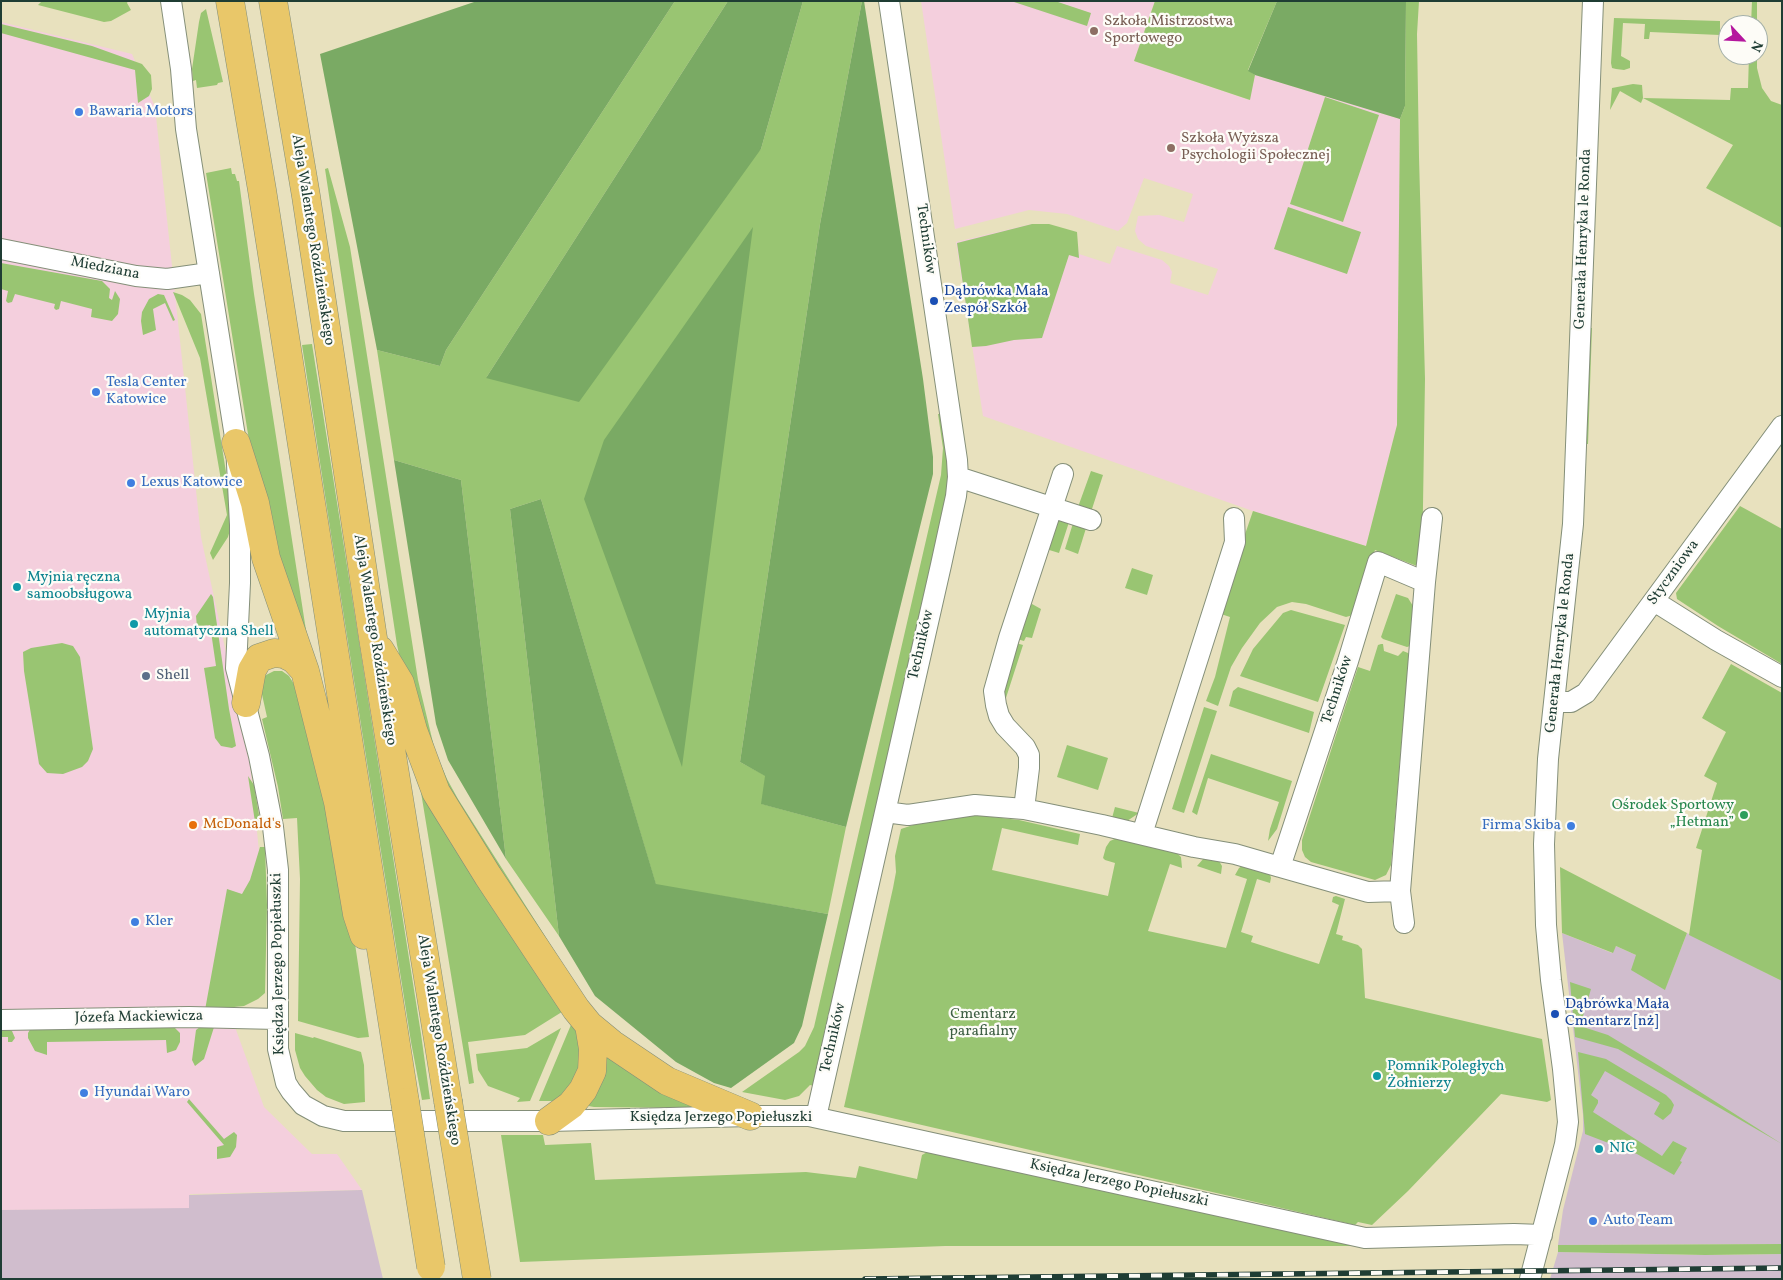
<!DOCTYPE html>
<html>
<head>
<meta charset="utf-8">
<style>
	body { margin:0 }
	#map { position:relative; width:1783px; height:1280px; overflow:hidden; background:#e8e1be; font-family:Vollkorn,serif }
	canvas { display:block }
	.frame { position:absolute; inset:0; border:2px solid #1f3d34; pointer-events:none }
	.north { position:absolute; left:1718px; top:15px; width:50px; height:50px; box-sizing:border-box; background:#fdfcf7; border:1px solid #a4b0a9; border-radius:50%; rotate:115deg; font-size:14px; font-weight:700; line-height:20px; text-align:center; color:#1f3d34 }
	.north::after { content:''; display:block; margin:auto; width:18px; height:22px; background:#b5179e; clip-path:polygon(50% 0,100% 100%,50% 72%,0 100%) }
</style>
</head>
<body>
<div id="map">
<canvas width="1783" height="1280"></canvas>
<div class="frame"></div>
<div class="north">N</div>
</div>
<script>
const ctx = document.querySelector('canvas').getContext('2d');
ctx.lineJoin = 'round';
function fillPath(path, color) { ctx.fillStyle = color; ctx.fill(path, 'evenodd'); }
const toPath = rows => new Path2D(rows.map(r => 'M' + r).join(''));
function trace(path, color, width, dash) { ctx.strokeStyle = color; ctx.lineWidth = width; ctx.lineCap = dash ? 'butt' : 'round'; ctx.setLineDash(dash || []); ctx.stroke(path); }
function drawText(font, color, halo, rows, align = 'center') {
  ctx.font = font + ' Vollkorn,serif'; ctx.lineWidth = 4.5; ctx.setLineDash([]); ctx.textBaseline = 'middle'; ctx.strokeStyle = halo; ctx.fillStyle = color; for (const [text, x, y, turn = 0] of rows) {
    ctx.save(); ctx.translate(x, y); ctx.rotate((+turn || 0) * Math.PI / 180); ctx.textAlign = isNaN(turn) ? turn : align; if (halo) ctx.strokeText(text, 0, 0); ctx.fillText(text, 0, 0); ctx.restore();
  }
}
const built = toPath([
	[921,1,1155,1,1134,61,1249,100,1255,75,1400,119,1397,425,1366,546,1267,516,983,416,956,242,1031,224,1076,232,1079,254,1110,264,1117,246,1162,260,1169,266,1172,272,1170,283,1208,295,1218,269,1146,246,1138,239,1135,231,1138,216,1159,215,1184,222,1193,194,1144,178,1127,223,1118,231,1067,214,1029,210,955,229],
	[1,22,132,54,155,107,201,537,250,764,262,880,235,1027,264,1107,312,1154,337,1154,362,1190,190,1194,189,1209,1,1210]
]);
const industrial = toPath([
	[1562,933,1612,953,1616,946,1636,955,1665,989,1687,933,1782,981,1782,1244,1558,1245,1563,1210,1583,1131,1583,1115],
	[362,1190,383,1279,1,1279,1,1210,189,1208,189,1195],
	[1558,1252,1705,1255,1782,1254,1782,1279,1550,1279]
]);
const green = toPath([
	[42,1,128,1,127,3,131,10,111,21,104,22,38,5],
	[675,1,728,1,486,378,761,149,803,1,862,1,820,224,740,762,766,776,762,804,846,827,828,914,656,885,541,499,510,509,559,936,506,859,461,480,394,460,377,350,440,366,446,350],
	[1011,1,1055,1,1091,13,1087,26],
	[1155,1,1277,1,1248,70,1255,75,1250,100,1134,61],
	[1406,1,1419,1,1417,34,1419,157,1425,379,1422,568,1375,550,1353,615,1346,617,1306,604,1292,602,1277,607,1260,623,1242,648,1231,667,1218,706,1206,701,1215,677,1230,617,1218,613,1253,511,1366,546,1397,425,1400,119,1405,106],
	[1752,1,1757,1,1757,25,1751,25],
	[206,9,223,82,218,83,217,85,197,88,196,80,193,81,192,69,199,22,201,13],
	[1614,18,1720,21,1720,35,1650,32,1649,39,1644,39,1645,24,1623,23,1621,56,1630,61,1630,68,1624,70,1616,69,1612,68,1611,63],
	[1,24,92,46,142,64,151,75,152,89,149,96,138,103,135,70,1,33],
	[1749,55,1757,55,1757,68,1762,88,1771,101,1782,105,1782,228,1706,188,1733,145,1643,98,1641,103,1620,91,1610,110,1612,88,1633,84,1642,85,1643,98,1730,100,1731,88,1748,88],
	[1325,97,1379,115,1343,222,1290,204],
	[231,168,232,174,235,174,237,181,239,181,254,294,305,624,316,685,258,497,248,434,206,173],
	[328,168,350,247,418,680,435,751,447,779,458,799,583,996,453,802,402,667,397,645,325,169],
	[1288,207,1361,232,1347,274,1274,249],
	[1032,224,1049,224,1077,232,1079,258,1069,255,1042,338,1014,340,986,346,972,347,957,243],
	[1,263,102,281,110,289,109,298,112,300,115,291,120,299,118,314,112,321,91,317,92,309,61,301,59,309,56,310,54,308,55,304,15,294,12,302,8,303,6,301,8,291,1,289],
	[173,292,182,295,190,300,201,314,231,504,232,523,228,537,213,560,210,553,227,515,200,358],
	[158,294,164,295,175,320,173,321,165,303,153,309,156,330,143,335,141,321,142,312,149,299],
	[1590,328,1592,328,1588,444,1586,444],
	[312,344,421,1034,430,1099,422,1100,411,1042,332,541,302,345],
	[938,414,943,414,949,458,948,495,814,1086,810,1085,799,1096,785,1100,742,1092,799,1052,805,1046,814,1027,941,475,943,448],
	[1091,471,1103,475,1091,512,1078,507],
	[1740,506,1782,529,1782,664,1718,626,1677,599,1676,593],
	[1070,519,1059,553,1046,549,1056,520],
	[1074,520,1087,525,1078,554,1065,549],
	[1132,568,1153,575,1147,595,1125,588],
	[211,594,213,597,229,709,236,746,232,748,221,746,215,738,204,668,216,666,210,625,197,627,196,616],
	[1396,594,1408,598,1413,606,1410,646,1407,647,1383,639,1381,637],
	[1032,604,1041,609,1032,638,1026,637,1024,641,1017,639,1027,607],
	[1291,610,1345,625,1318,702,1240,676,1253,649,1283,613],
	[62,643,73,646,80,657,93,749,88,761,82,767,63,774,47,773,39,764,24,671,23,652,31,648],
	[1016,643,1023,645,1004,704,1002,694],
	[1381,644,1383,644,1384,651,1398,656,1403,651,1408,653,1409,655,1391,865,1386,875,1375,880,1311,862,1305,857,1302,850,1302,840,1358,667,1370,671,1378,645],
	[1731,664,1782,693,1782,981,1689,935,1702,850,1696,848,1717,783,1704,776,1726,732,1702,718],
	[274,671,282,671,289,676,305,702,343,864,369,1037,358,1038,298,1021,300,879,297,818,283,819,278,787,262,719,267,717,261,690,263,678,266,675],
	[1238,687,1314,712,1309,733,1229,706,1233,691],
	[1204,707,1217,711,1184,813,1172,809],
	[1067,745,1108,758,1098,790,1057,777],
	[1211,754,1292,781,1277,829,1268,841,1270,829,1279,802,1208,778,1197,815,1192,812],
	[417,768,565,1010,525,1035,468,1042,474,1083,469,1084],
	[248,776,254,785,260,821,255,822],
	[1115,807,1139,813,1127,821,1112,818],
	[976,815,1019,820,1080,834,1078,845,1002,828,992,870,1108,896,1115,863,1105,860,1103,858,1106,847,1110,841,1117,838,1175,851,1181,857,1182,868,1170,864,1148,931,1226,948,1247,879,1235,875,1239,868,1245,864,1269,870,1271,878,1270,883,1257,879,1241,932,1253,936,1251,942,1319,964,1339,905,1332,902,1333,897,1336,896,1345,899,1336,934,1343,936,1342,940,1358,945,1362,949,1365,998,1542,1039,1551,1100,1547,1102,1501,1094,1408,1191,1372,1225,1358,1222,1355,1225,844,1107,893,888,896,872,895,856,901,829,922,822],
	[260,847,265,847,267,905,265,993,258,999,244,1006,205,1010,227,889,242,894,250,880],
	[1204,858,1219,861,1222,866,1221,874,1197,866],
	[1560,867,1687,933,1665,990,1631,970,1636,955,1616,946,1613,953,1562,933],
	[1570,982,1591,989,1580,1026,1608,1035,1661,1067,1782,1144,1618,1049,1575,1037],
	[573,1020,581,1032,586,1068,557,1101,539,1101],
	[215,1024,204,1059,195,1066,192,1060,196,1030,200,1027],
	[173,1026,180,1033,180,1042,176,1050,167,1053,166,1040,47,1042,47,1055,35,1051,28,1038,28,1033,31,1028],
	[1,1027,12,1031,15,1038,12,1042,8,1042,8,1037,1,1037],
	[561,1028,530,1101,517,1102,520,1098,488,1086,478,1070,476,1054,527,1048],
	[295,1033,313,1038,314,1037,361,1052,364,1065,365,1102,344,1104,326,1097,317,1090,305,1076,300,1068,295,1050],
	[600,1049,694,1105,690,1108,594,1107,583,1105],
	[1578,1052,1606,1059,1666,1095,1671,1100,1674,1105,1671,1113,1663,1120,1654,1114,1660,1103,1605,1071,1591,1095,1598,1100,1598,1103,1593,1112,1662,1156,1673,1141,1687,1148,1680,1161,1682,1162,1674,1175,1637,1154,1585,1134],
	[189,1099,224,1139,234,1132,237,1135,236,1147,230,1157,217,1159,217,1147,224,1145,187,1102],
	[501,1135,543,1135,545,1145,591,1143,595,1180,806,1172,856,1178,859,1166,917,1179,922,1155,929,1151,1348,1243,1354,1246,945,1246,520,1262],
	[1782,1244,1782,1254,1705,1255,1558,1252,1558,1245]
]);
const forest = toPath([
	[477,1,675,1,446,350,440,366,377,350,320,54],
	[728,1,803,1,761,149,579,402,486,378],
	[862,1,864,1,923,379,933,457,933,474,846,827,761,804,765,776,740,762,820,224],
	[1277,1,1406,1,1405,106,1400,119,1255,75,1248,71],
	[753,227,682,767,584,499,604,440],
	[394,460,461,480,506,859,448,760,436,724],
	[541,499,656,884,828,914,802,1026,794,1043,731,1088,714,1083,676,1062,595,996,559,936,510,509]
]);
const minor = toPath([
	[171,1,181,69,186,129,236,443,240,525,240,583,236,668,259,756,273,827,278,870,278,1049,286,1083,291,1091,303,1105,323,1116,344,1121,549,1121,750,1116,809,1116,1365,1238,1514,1234,1542,1235],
	[1,249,136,276,167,279,209,273],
	[958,477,1091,520],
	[1425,582,1432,518],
	[1654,601,1716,640,1782,677],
	[1555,702,1571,702,1586,693,1782,426],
	[1024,809,1029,768,1029,755,1025,747,1005,726,999,716,996,705,994,691,1009,638,1063,474],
	[885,812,908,815,975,805,1024,809,1102,825,1194,847,1235,854,1280,867,1348,661,1378,562,1425,582,1400,891,1404,923],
	[1142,834,1235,542,1234,518],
	[1280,867,1368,892,1400,891],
	[1,1020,189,1017,278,1019],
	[816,1117,941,565,956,496,958,477,957,460,889,1],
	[1530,1279,1565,1144,1568,1122,1563,1069,1551,980,1546,925,1544,844,1548,759,1573,524,1593,1]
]);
const highway = toPath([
	[230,1,262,190,405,1102],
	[273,1,306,196,373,638,448,1101],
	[236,443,255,503,266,558,305,671,338,802,357,914,364,935],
	[380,650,400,683,413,730,436,792,488,876,576,1009,589,1025,612,1044,667,1081,750,1116],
	[246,703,252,670,259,658,274,653,284,654,294,659,305,671],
	[549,1121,571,1105,583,1090,592,1071,593,1049,589,1025]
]);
const rail = toPath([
	[865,1279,1782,1268]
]);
const highwayBridge = toPath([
	[448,1101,477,1279],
	[405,1102,431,1267]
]);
const markers = [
	[1094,31,5,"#8d6e63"],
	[79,112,5,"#3f7fe0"],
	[1171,148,5,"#8d6e63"],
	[934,301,5,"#1a4fb4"],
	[96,392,5,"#3f7fe0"],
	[131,483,5,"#3f7fe0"],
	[17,587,5,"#0f9aa8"],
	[134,624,5,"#0f9aa8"],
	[146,676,5,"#5c6f8a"],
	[1744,815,5,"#2e9e5b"],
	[193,825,5,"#e8710a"],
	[1571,826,5,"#3f7fe0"],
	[135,922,5,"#3f7fe0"],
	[1555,1014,5,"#1a4fb4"],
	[1377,1076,5,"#0f9aa8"],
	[84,1093,5,"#3f7fe0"],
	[1599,1149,5,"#0f9aa8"],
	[1593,1221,5,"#3f7fe0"]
];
const educationNames = [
	["Szkoła Mistrzostwa",1104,22],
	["Sportowego",1104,39],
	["Szkoła Wyższa",1181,139],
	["Psychologii Społecznej",1181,156]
];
const shopNames = [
	["Bawaria Motors",89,112],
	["Tesla Center",106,383],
	["Katowice",106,400],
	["Lexus Katowice",141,483],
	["Firma Skiba",1561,826,"right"],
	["Kler",145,922],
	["Hyundai Waro",94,1093],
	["Auto Team",1603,1221]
];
const streetNames = [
	["Techników",925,239,82],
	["Generała Henryka le Ronda",1584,239,-88],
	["Aleja Walentego Roździeńskiego",312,240,81],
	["Miedziana",105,269,11],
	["Styczniowa",1674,573,-54],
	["Aleja Walentego Roździeńskiego",374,640,81],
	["Generała Henryka le Ronda",1561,643,-84],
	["Techników",922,645,-77],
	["Techników",1338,690,-72],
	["Księdza Jerzego Popiełuszki",279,964,-91],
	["Józefa Mackiewicza",139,1018,-1],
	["Techników",834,1038,-77],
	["Aleja Walentego Roździeńskiego",438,1040,81],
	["Księdza Jerzego Popiełuszki",721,1118],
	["Księdza Jerzego Popiełuszki",1119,1184,12]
];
const transitNames = [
	["Dąbrówka Mała",944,292],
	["Zespół Szkół",944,309],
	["Dąbrówka Mała",1565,1005],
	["Cmentarz [nż]",1565,1022]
];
const cultureNames = [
	["Myjnia ręczna",27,578],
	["samoobsługowa",27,595],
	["Myjnia",144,615],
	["automatyczna Shell",144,632],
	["Pomnik Poległych",1387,1067],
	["Żołnierzy",1387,1084],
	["NIC",1609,1149]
];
const serviceNames = [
	["Shell",156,676]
];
const leisureNames = [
	["Ośrodek Sportowy",1734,806],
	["„Hetman”",1734,823]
];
const foodNames = [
	["McDonald's",203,825]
];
const parkNames = [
	["Cmentarz",983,1015],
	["parafialny",983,1032]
];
fillPath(built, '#f4cfdd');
fillPath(industrial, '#d0bdcd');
fillPath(green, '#99c572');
fillPath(forest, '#7aaa64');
trace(minor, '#848f79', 22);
trace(highway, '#848f79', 29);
trace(minor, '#fff', 20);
trace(highway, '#e9c769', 28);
trace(rail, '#1f3d34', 5.5);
trace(rail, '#fdfcf7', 4, [11]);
trace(highwayBridge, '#848f79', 29, []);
trace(highwayBridge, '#e9c769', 28);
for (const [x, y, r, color] of markers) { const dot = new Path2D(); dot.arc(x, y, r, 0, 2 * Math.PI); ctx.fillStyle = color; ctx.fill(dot); trace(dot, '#fdfcf7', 2); }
drawText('15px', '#785e54', '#fdfcf7', educationNames, 'left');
drawText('15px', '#366cbe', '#fdfcf7', shopNames, 'left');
drawText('15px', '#1f3d34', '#fdfcf7', streetNames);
drawText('15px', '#164399', '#fdfcf7', transitNames, 'left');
drawText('15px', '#0d838f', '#fdfcf7', cultureNames, 'left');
drawText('15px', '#4e5e75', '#fdfcf7', serviceNames, 'left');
drawText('15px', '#27864d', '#fdfcf7', leisureNames, 'right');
drawText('15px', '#c56008', '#fdfcf7', foodNames, 'left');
drawText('15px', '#3e5f44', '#fdfcf7', parkNames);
</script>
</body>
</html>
